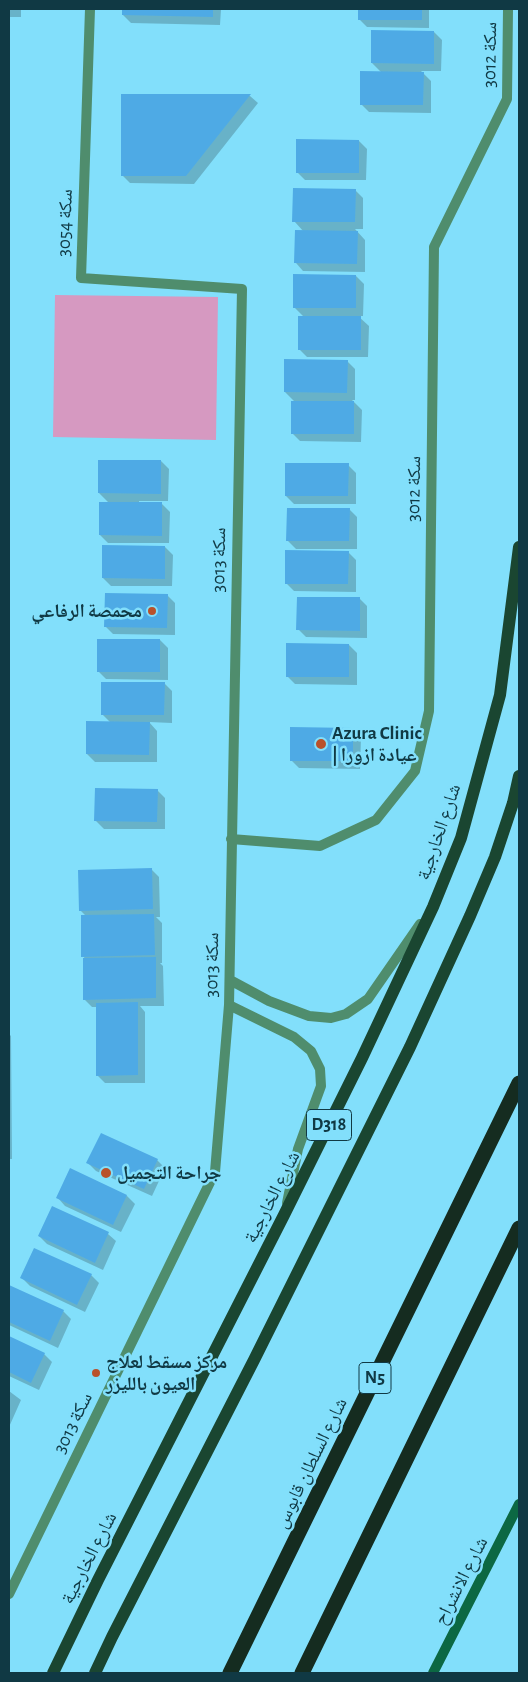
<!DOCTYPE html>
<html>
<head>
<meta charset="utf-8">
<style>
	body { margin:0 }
	#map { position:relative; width:528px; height:1682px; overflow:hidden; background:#82dffb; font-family:"Alegreya Sans",sans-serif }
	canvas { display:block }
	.frame { position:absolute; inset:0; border:10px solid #103944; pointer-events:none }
</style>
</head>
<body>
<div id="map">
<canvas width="528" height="1682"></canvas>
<div class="frame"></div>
</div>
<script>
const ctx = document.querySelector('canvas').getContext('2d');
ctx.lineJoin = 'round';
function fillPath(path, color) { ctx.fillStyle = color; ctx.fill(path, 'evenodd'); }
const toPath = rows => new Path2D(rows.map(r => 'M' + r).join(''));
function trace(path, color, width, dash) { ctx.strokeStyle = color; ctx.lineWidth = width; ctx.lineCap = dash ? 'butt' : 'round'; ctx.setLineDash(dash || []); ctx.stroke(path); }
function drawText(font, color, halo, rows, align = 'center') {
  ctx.font = font + ' "Alegreya Sans","Noto Naskh Arabic",sans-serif'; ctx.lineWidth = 5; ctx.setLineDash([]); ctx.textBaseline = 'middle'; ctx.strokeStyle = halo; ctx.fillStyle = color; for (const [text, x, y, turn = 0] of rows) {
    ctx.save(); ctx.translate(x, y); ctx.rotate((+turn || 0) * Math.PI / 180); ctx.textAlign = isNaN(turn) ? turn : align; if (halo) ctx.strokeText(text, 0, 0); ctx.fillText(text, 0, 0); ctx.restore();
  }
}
const green = toPath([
	[55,295,218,297,216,440,53,437]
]);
const shadow = toPath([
	[9,9,21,9,21,17,9,17],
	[123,9,221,9,220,25,131,23,123,15],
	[359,9,429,9,429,28,367,27,359,19],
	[434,32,442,40,441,71,421,71,431,81,431,113,369,112,361,104,382,73,372,63],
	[122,95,250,96,258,103,194,184,130,183,122,175],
	[359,141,367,149,366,180,305,180,297,172],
	[355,190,363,198,363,229,355,229,365,240,365,272,303,271,296,263,304,232,294,221],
	[356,276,364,284,363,316,358,316,369,326,368,357,307,357,299,349,304,317,294,307],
	[347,361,355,369,355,400,352,400,362,410,361,442,300,441,292,433,295,402,285,392],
	[161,461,169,469,168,501,139,501,139,503,162,504,170,512,169,543,108,543,100,535,109,503,99,493],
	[348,465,356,473,356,504,294,504,286,496],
	[349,509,357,517,357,549,296,549,288,541],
	[165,547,173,555,172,586,111,586,103,578],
	[348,552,356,560,356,592,294,591,286,583],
	[167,595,175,603,175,635,113,634,105,626],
	[359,598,367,606,367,638,306,637,298,629],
	[160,640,168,648,168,680,106,679,98,671],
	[349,645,357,653,357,685,295,684,287,676],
	[164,683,172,691,172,723,149,722,157,731,157,762,95,762,87,754,111,723,102,714],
	[353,729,361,737,360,769,299,768,291,760],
	[157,790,165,798,165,829,104,829,96,821],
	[151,869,159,877,160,917,156,917,162,923,162,963,160,963,163,966,164,1006,140,1006,145,1012,145,1083,105,1083,97,1075,97,1007,92,1007,84,999,86,960,83,956,86,916,80,910],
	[9,1034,11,1036,12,1159,9,1159],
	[157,1160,165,1168,152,1196,96,1171,88,1163],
	[71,1170,127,1196,135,1204,121,1232,65,1206,58,1198],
	[52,1208,108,1234,116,1241,103,1270,47,1244,39,1236],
	[91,1275,99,1283,85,1312,30,1286,22,1278],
	[9,1286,63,1311,71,1319,58,1348,9,1325],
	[9,1337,44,1354,52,1362,39,1390,9,1376],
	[9,1391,21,1400,9,1427]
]);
const building = toPath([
	[122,9,213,9,213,17,122,15],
	[358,9,422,9,422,20,358,20],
	[371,30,434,31,434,64,371,63],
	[360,71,424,72,423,105,360,105],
	[121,94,251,94,186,176,121,176],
	[296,139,359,140,359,173,296,173],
	[293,188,356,189,355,222,292,222],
	[295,230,358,231,357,264,294,263],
	[293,274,356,275,356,308,293,308],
	[298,316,361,316,361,350,298,350],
	[284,359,348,360,347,393,284,392],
	[291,401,354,401,354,434,291,434],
	[98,460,161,460,161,494,98,493],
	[285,463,349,463,348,496,285,496],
	[99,502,162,502,162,536,99,535],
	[287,508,350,508,349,541,286,541],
	[102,545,165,546,165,579,102,578],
	[285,550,349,551,348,584,285,584],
	[105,593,168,594,167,628,104,627],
	[297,597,360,597,360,631,296,630],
	[97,639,160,639,160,672,97,672],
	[286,643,349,644,349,677,286,677],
	[101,682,165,682,164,715,101,715],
	[86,721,150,722,149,755,86,754],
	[290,727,353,728,353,761,290,761],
	[95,788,158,789,157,822,94,821],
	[152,868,153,909,79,911,78,870],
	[154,914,155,955,81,957,81,915],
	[156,957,156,998,83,1000,83,958],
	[138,1002,138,1075,96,1076,96,1003],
	[101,1133,158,1159,144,1189,86,1163],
	[70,1168,127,1195,113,1225,56,1198],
	[52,1206,109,1232,95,1263,38,1236],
	[34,1248,92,1274,77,1305,20,1278],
	[9,1285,64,1310,50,1341,9,1322],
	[9,1336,45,1353,31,1383,9,1372]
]);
const street = toPath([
	[231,839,320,846,376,820,415,771,429,711,434,247,507,99,508,9],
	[230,980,269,1001,309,1016,331,1018,346,1014,368,999,420,924],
	[229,1005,294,1037,311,1051,320,1069,321,1086,298,1149,287,1203],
	[9,1594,215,1172,229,1005,242,289,81,278,90,9]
]);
const secondary = toPath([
	[433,1673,519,1504]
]);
const primary = toPath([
	[53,1673,98,1580,284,1215,362,1058,433,907,461,838,500,695,519,547],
	[95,1673,112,1637,254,1360,410,1047,470,916,495,857,513,803,519,776]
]);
const highway = toPath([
	[230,1673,519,1083],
	[302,1673,519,1228]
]);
const markers = [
	[152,611,5,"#b9512b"],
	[321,744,6,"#b9512b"],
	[106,1173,6,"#b9512b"],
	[96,1373,5,"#b9512b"]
];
const shields = [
	[329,1125,45],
	[375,1378,32]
];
const shieldNames = [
	["D318",329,1125],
	["N5",375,1378]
];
const streetNames = [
	["سكة 3012",490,55,-89],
	["سكة 3054",65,223,-88],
	["سكة 3012",414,489,-89],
	["سكة 3013",219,560,-89],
	["شارع الخارجية",439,832,-71],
	["سكة 3013",212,965,-89],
	["شارع الخارجية",272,1197,-63],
	["سكة 3013",73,1423,-64],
	["شارع السلطان قابوس",311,1463,-64],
	["شارع الخارجية",89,1558,-63],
	["شارع الانشراح",461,1581,-63]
];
const poiNames = [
	["محمصة الرفاعي",142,611,"right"],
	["Azura Clinic",332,733],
	["| عيادة ازورا",332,755],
	["جراحة التجميل",117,1173],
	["مركز مسقط لعلاج",106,1362],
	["العيون بالليزر",106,1384]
];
fillPath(green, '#d699c1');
fillPath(shadow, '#0003');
fillPath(building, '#4eaae5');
trace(street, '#4f8d6d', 10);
trace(secondary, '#0c6843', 10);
trace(primary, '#1a4631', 12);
trace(highway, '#152c20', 15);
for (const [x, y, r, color] of markers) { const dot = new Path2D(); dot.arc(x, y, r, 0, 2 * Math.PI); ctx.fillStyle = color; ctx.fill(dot); trace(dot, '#82dffb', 2); }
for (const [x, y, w] of shields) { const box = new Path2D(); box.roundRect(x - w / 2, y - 15.5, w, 31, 4); ctx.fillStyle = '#82dffb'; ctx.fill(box); trace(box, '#103944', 1); }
drawText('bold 18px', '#103944', null, shieldNames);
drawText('19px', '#103944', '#82dffb', streetNames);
drawText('bold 19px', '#103944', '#82dffb', poiNames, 'left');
</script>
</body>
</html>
